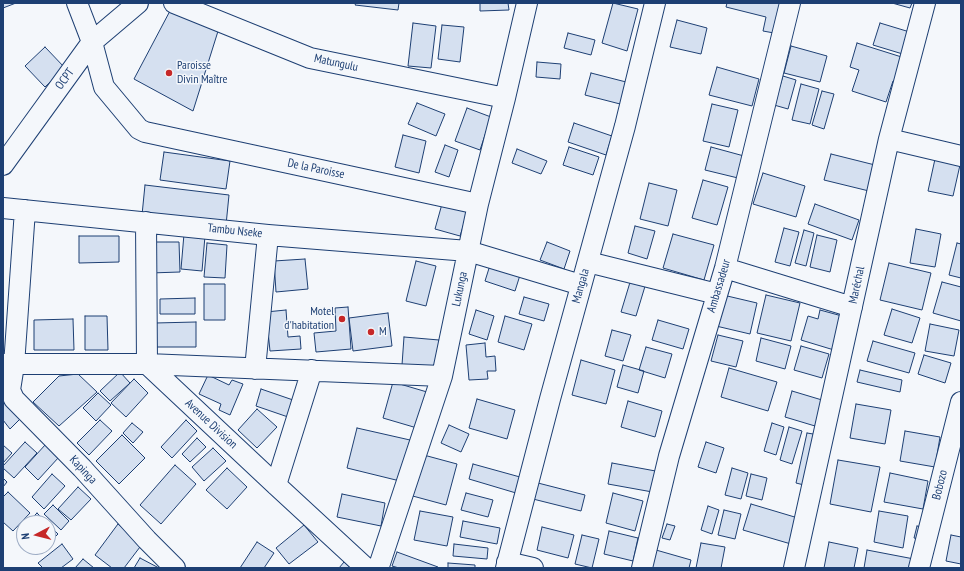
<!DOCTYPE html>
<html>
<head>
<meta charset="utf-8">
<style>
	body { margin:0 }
	#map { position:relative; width:964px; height:571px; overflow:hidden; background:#f4f7fb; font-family:"PT Sans Narrow",sans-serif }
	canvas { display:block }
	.frame { position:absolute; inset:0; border:4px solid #1d3f73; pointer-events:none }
	.north { position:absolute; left:16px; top:515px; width:40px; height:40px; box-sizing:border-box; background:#f4f7fb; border:1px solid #9eadc5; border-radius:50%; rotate:263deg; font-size:11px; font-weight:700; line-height:16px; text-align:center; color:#1d3f73 }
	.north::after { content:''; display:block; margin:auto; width:14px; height:18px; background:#c62828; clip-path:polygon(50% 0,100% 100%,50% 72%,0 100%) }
</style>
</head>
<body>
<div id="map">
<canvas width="964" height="571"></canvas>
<div class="frame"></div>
<div class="north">N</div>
</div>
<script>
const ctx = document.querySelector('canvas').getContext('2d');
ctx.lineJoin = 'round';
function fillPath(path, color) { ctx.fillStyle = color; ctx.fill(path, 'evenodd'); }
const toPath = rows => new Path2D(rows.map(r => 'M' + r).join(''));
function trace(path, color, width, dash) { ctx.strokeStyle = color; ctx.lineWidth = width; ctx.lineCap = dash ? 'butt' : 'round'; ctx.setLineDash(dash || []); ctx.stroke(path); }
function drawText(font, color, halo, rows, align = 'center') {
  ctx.font = font + ' "PT Sans Narrow",sans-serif'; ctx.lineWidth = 3; ctx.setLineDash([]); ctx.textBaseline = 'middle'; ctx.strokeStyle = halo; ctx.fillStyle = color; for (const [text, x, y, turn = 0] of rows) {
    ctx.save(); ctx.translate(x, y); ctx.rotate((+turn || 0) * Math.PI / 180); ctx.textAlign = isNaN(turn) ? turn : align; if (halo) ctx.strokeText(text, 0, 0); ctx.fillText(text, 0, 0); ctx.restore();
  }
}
const building = toPath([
	[3,3,16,3,3,8,3,3],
	[356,3,399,3,398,10,355,5,356,3],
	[480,3,508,3,509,10,480,11,480,3],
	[613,3,638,9,627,51,602,43,613,3],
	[727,3,781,3,774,33,763,31,766,17,726,7,727,3],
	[892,3,912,3,910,8,892,3],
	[171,9,219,28,193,111,134,79,171,9],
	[677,20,707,28,701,54,670,47,677,20],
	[413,23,436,26,431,68,408,66,413,23],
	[880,23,913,33,906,55,873,45,880,23],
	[442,25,464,27,460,62,438,59,442,25],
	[568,33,595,40,591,55,564,48,568,33],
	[857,43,908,59,900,83,893,81,886,102,852,91,859,70,850,67,857,43],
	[791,46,827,56,820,82,784,73,791,46],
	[45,47,65,68,45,87,25,66,45,47],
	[537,62,561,64,560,79,536,77,537,62],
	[717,67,759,79,752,106,709,95,717,67],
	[591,73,630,83,624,105,585,95,591,73],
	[783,76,796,80,788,109,774,105,783,76],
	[801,84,819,89,810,124,792,120,801,84],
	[822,91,834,94,824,129,812,125,822,91],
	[417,103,445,114,436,136,408,124,417,103],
	[712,104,738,110,729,147,703,141,712,104],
	[467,108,491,117,480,150,455,141,467,108],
	[574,123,612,136,606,155,568,142,574,123],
	[403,135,426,141,419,173,395,167,403,135],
	[445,145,458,150,449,177,435,172,445,145],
	[569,147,599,157,593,175,563,165,569,147],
	[711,147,744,156,738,178,705,170,711,147],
	[517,149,547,161,541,174,512,163,517,149],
	[164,152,230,161,226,189,160,180,164,152],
	[831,154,875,165,869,191,824,180,831,154],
	[935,159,960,165,953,196,928,191,935,159],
	[763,173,805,186,796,217,753,204,763,173],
	[703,180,728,187,717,225,692,218,703,180],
	[649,183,677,190,668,226,640,219,649,183],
	[145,185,229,195,226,225,142,215,145,185],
	[442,204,468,211,460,236,435,229,442,204],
	[815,204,859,220,852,240,808,224,815,204],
	[635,226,655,231,647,259,628,253,635,226],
	[784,228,799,232,790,266,775,262,784,228],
	[916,229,941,234,935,267,910,263,916,229],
	[804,230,814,233,806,266,795,263,804,230],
	[184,234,205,236,202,271,181,269,184,234],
	[673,234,714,245,704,280,663,268,673,234],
	[817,235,837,240,830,272,810,267,817,235],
	[79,236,119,236,119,262,79,263,79,236],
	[149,242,179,242,180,272,150,273,149,242],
	[547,242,570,251,564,269,540,260,547,242],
	[207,243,227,245,225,278,204,277,207,243],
	[957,243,961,244,961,278,949,275,957,243],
	[305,259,308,289,276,292,274,261,305,259],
	[416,261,436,266,426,306,406,301,416,261],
	[491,262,521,272,515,291,485,281,491,262],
	[889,263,931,273,922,310,880,300,889,263],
	[631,279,646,283,636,316,621,312,631,279],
	[942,282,961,287,961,321,933,313,942,282],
	[204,284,225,284,225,320,204,320,204,284],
	[723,295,757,303,750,334,716,326,723,295],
	[766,295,800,303,791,341,757,333,766,295],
	[524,297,549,304,544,321,519,314,524,297],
	[195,298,195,314,160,314,160,299,195,298],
	[348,307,351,349,316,352,314,333,336,331,335,308,348,307],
	[892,309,920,318,912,343,884,335,892,309],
	[286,310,288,337,300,336,301,349,270,351,266,312,286,310],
	[476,310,494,316,487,340,469,334,476,310],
	[820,310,842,316,834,350,801,340,808,316,818,319,820,310],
	[388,313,392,346,353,351,349,318,388,313],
	[85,316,107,316,108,350,85,350,85,316],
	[505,316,532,324,524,350,498,342,505,316],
	[73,319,74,350,34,350,34,320,73,319],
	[658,320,689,329,683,349,652,340,658,320],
	[196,322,196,347,155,347,155,323,196,322],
	[930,324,959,330,954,356,925,351,930,324],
	[612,330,631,335,623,361,605,356,612,330],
	[718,335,743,341,736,367,711,361,718,335],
	[404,337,439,340,437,367,402,365,404,337],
	[761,338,791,346,785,369,756,361,761,338],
	[873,341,915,353,909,373,867,361,873,341],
	[485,343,486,357,495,356,496,371,487,371,488,379,469,380,466,345,485,343],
	[801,346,829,354,822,378,794,370,801,346],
	[646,347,672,354,665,378,639,370,646,347],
	[924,355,951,363,945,383,918,374,924,355],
	[581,360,615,370,606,404,572,395,581,360],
	[623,365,644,371,638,393,617,387,623,365],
	[729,368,777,382,768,411,721,397,729,368],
	[860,370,902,380,900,392,857,382,860,370],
	[120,372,130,383,110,401,100,391,120,372],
	[78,374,97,392,59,426,33,402,59,376,78,374],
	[208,375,229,385,232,380,243,384,230,415,219,410,221,404,199,394,208,375],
	[134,379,148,393,126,417,111,403,134,379],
	[393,382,427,392,417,428,383,418,393,382],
	[261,389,296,401,291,418,256,406,261,389],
	[792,391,822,400,815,426,785,417,792,391],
	[98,393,111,405,96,421,83,408,98,393],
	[477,399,515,410,507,439,469,428,477,399],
	[628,401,662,411,655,437,621,427,628,401],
	[5,403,20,419,10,429,3,420,3,405,5,403],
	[856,404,891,410,885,444,850,438,856,404],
	[257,409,277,427,257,448,238,430,257,409],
	[100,420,112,431,89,455,77,443,100,420],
	[186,420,197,431,172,458,161,447,186,420],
	[132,423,143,432,133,443,123,433,132,423],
	[772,423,784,427,776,455,764,451,772,423],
	[449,425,469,434,461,452,441,443,449,425],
	[789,427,802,431,792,464,780,460,789,427],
	[357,428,410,440,400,481,347,468,357,428],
	[905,431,940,437,935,467,900,461,905,431],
	[807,433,819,435,808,486,796,483,807,433],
	[122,435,145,458,119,484,96,461,122,435],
	[197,438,206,447,190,462,182,454,197,438],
	[25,442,37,453,14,478,3,468,3,466,25,442],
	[706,442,724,448,716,473,698,467,706,442],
	[46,444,59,457,38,480,25,467,46,444],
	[3,445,12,453,3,463,3,445],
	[213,448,226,461,204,481,192,467,213,448],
	[420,454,457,464,446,505,409,495,420,454],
	[838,460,880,467,871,512,830,504,838,460],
	[612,463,661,472,658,493,608,484,612,463],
	[473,464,520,477,516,493,469,479,473,464],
	[175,465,196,484,161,524,140,505,175,465],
	[227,468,247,487,227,509,206,490,227,468],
	[732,468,748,473,741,499,725,495,732,468],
	[890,473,928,481,923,509,884,502,890,473],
	[52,474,65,486,44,509,32,497,52,474],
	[751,474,767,478,762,500,746,496,751,474],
	[3,478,7,482,3,487,3,478],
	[534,482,585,495,581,511,529,498,534,482],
	[78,487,91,499,71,520,58,509,78,487],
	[8,492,30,513,13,531,3,522,3,497,8,492],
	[466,493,493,500,488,517,461,510,466,493],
	[613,493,643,501,635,531,606,523,613,493],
	[342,494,385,503,381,526,337,517,342,494],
	[751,504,798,518,791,544,743,530,751,504],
	[53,505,69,521,61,530,44,514,53,505],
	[708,506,719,510,712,534,701,530,708,506],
	[724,510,741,514,735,539,718,535,724,510],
	[420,511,453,517,447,546,414,540,420,511],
	[879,511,908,516,903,548,874,542,879,511],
	[37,513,47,523,27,523,37,513],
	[463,521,500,528,497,544,460,537,463,521],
	[48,524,58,534,48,544,48,524],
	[118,524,143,543,124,568,112,568,95,555,118,524],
	[667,524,675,526,670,540,662,538,667,524],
	[304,525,318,542,289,564,276,548,304,525],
	[24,526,24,537,19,531,24,526],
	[917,526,927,528,924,540,914,538,917,526],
	[542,527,574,535,568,558,537,550,542,527],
	[609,531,638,538,633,561,604,554,609,531],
	[582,535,599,539,592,568,575,564,582,535],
	[951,535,961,537,961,564,946,561,951,535],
	[257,542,274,553,264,568,240,568,257,542],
	[829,542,858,548,854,568,824,568,829,542],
	[701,543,725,547,721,568,696,568,701,543],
	[62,544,73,559,61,568,43,568,38,563,62,544],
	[454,544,488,548,487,559,453,556,454,544],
	[34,547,45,547,40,552,34,547],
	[656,550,691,560,689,568,651,568,656,550],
	[867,550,914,559,913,568,864,568,867,550],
	[397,552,438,567,437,568,399,568,392,566,397,552],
	[140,558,159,568,134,568,140,558],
	[83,559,94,568,75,568,83,559],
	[344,562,351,568,339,568,344,562],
	[448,563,475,565,475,568,448,568,448,563]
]);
const minor = toPath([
	[77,3,92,42,104,87,139,129,145,132,478,204],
	[174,3,310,58,505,98],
	[889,139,961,156],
	[3,165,92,42,138,3],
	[3,208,268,235,468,251,581,285],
	[25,210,14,365,10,390,14,399,82,468,147,540,175,568],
	[146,222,147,364,276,485,366,568,368,568],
	[588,262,717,294],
	[725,268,852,307],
	[3,364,147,364,442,376],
	[255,369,268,235],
	[276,485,312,370],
	[507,562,533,568],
	[375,568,379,566,442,376,478,204,505,98,527,3],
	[506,568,550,399,625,126,655,3],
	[642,568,669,456,725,268,790,3],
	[794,568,889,139,925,3],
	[919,568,961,402]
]);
const markers = [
	[169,73,4,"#c62828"],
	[342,319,4,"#c62828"],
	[371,332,4,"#c62828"]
];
const streetNames = [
	["Matungulu",336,63,12],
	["OCPT",65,79,-54],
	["De la Paroisse",316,169,12],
	["Tambu Nseke",235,231,6],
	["Maréchal",857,285,-78],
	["Mangala",581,286,-74],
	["Ambassadeur",719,286,-73],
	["Lukunga",460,289,-78],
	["Avenue Division",211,424,43],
	["Kapinga",83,470,47],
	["Bobozo",940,485,-76]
];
const poiNames = [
	["Paroisse",177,66],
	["Divin Maître",177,80],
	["Motel",334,312,"right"],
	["d'habitation",334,326,"right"],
	["M",379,332]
];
fillPath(building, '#d5e0f0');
trace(building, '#1d3f73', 1);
trace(minor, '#1d3f73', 22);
trace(minor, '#f4f7fb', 20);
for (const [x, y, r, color] of markers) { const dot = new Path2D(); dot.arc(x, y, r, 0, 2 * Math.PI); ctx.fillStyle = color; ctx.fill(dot); trace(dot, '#f4f7fb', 1.5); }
drawText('12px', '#1d3f73', '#f4f7fb', streetNames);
drawText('12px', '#1d3f73', '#f4f7fb', poiNames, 'left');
</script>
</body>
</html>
